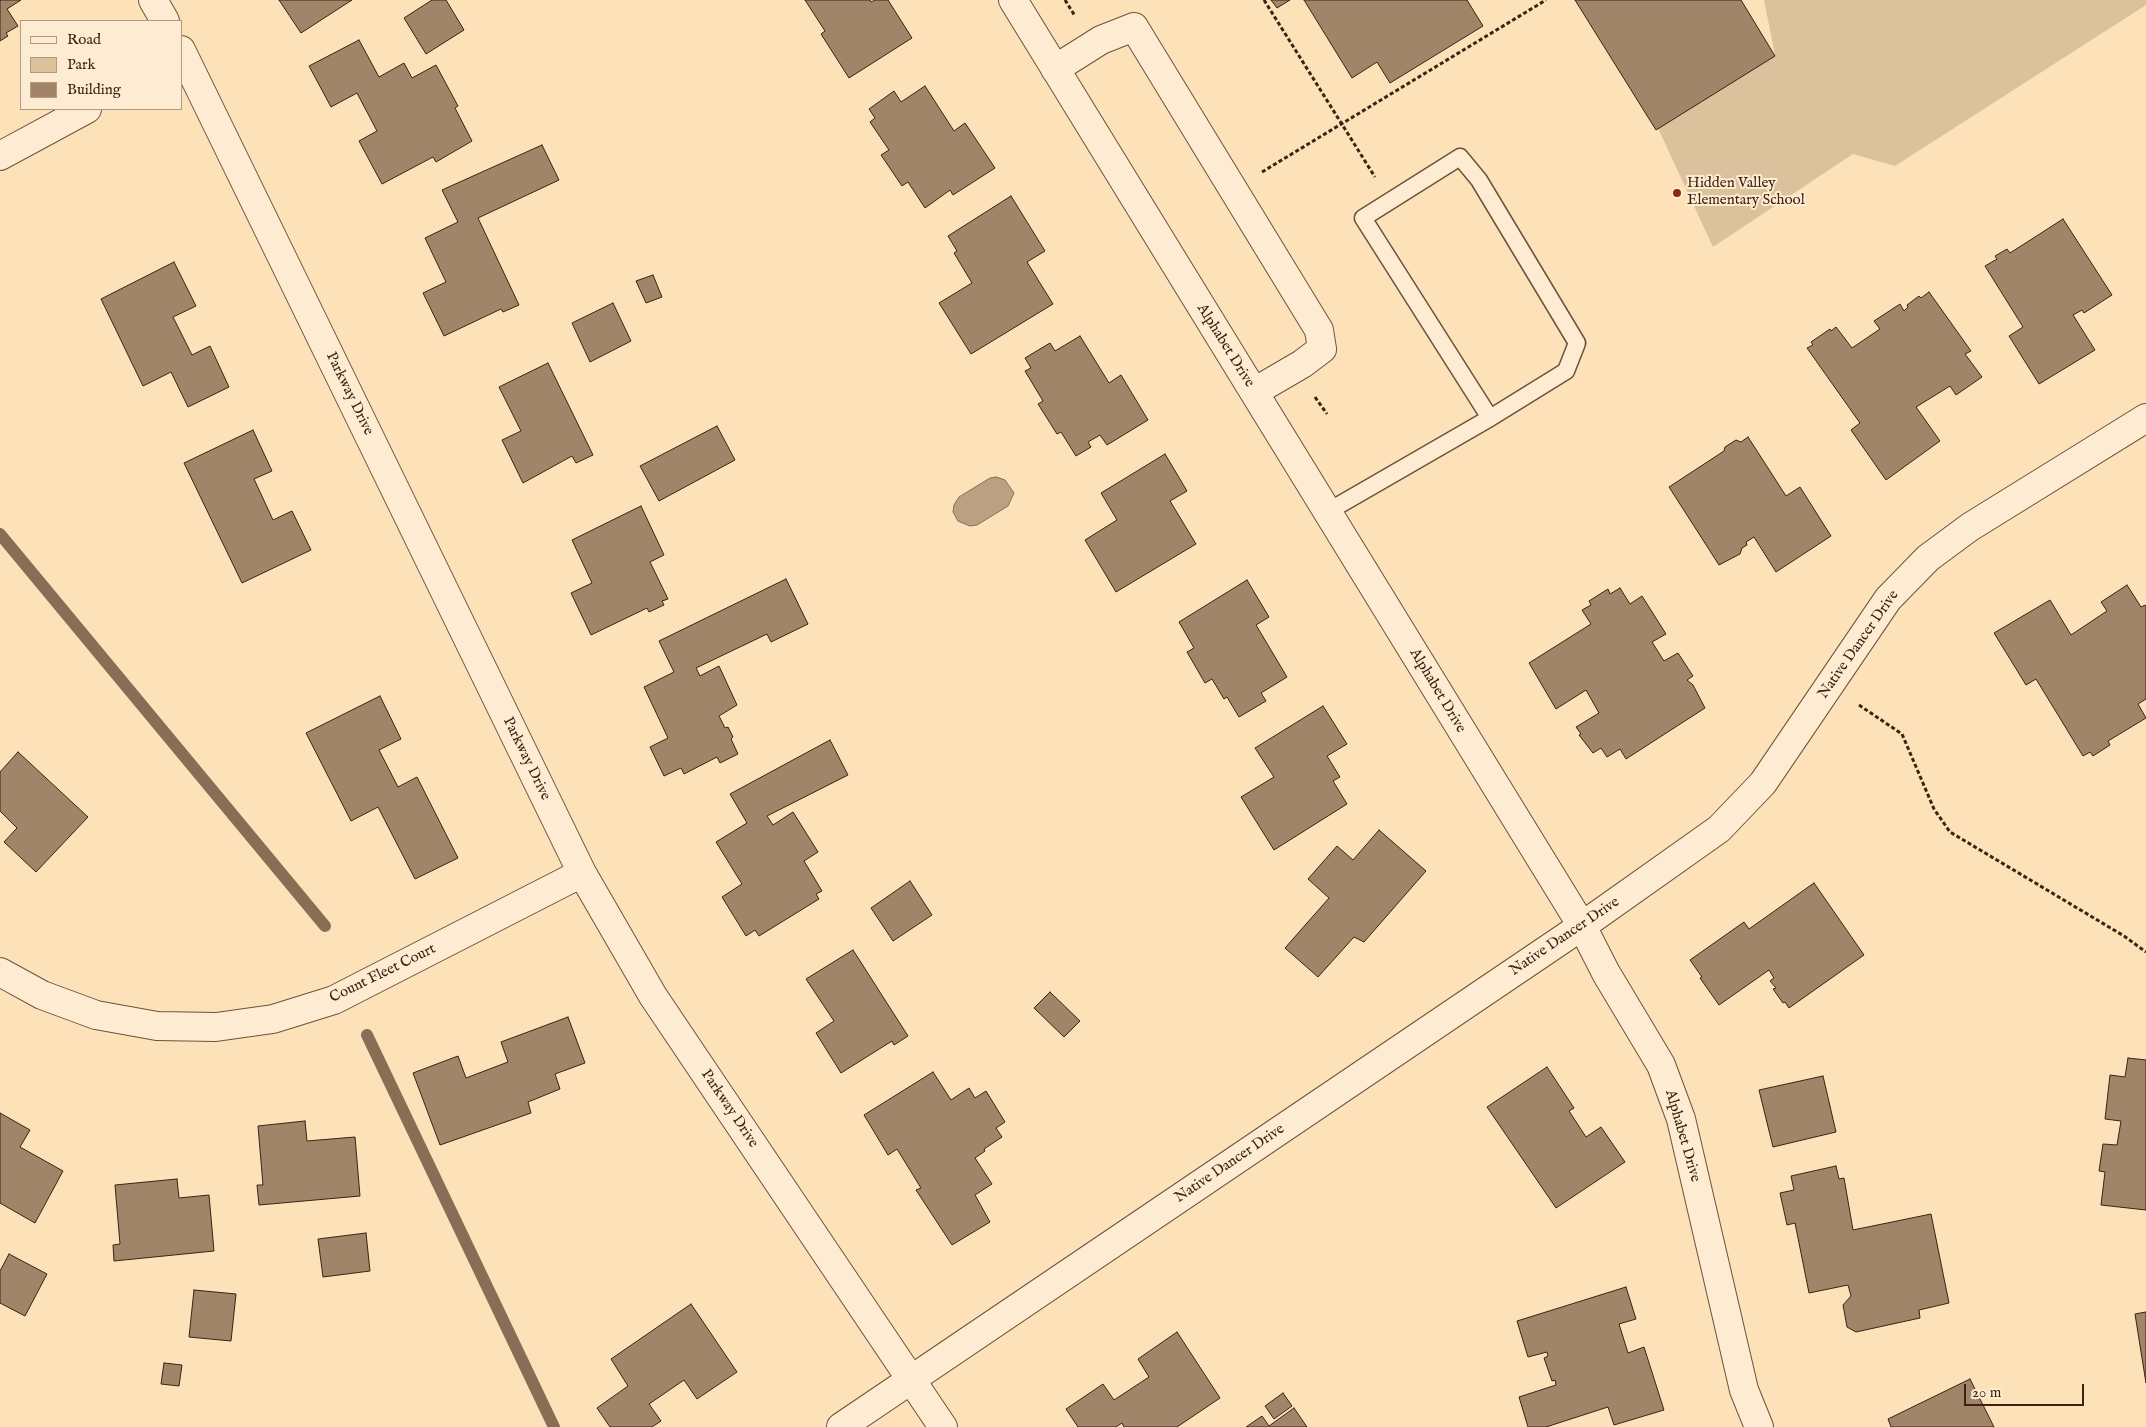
<!DOCTYPE html>
<html>
<head>
<meta charset="utf-8">
<style>
	body { margin:0 }
	#map { position:relative; width:2146px; height:1427px; overflow:hidden; background:#fde1b9; font-family:"IM FELL English",serif }
	canvas { display:block }
	.legend { position:absolute; left:20px; top:20px; width:162px; height:90px; box-sizing:border-box; background:#feecd2; border:1px solid #b09b86; margin:0; padding:6px 9px; list-style:none; font-size:15px; color:#3c2213 }
	.legend li { display:flex; align-items:center; gap:10px; height:25px }
	.legend b { width:25px; border:1px solid #b09b86 }
	.scale { position:absolute; left:1964px; top:1384px; width:120px; height:22px; box-sizing:border-box; border:2px solid #3c2213; border-top:0; padding-left:6px; font-size:15px; line-height:18px; white-space:nowrap; color:#3c2213; -webkit-text-stroke:4px #feecd2; paint-order:stroke }
</style>
</head>
<body>
<div id="map">
<canvas width="2146" height="1427"></canvas>
<ul class="legend">
<li><b style="height:6px;background:#feecd2"></b>Road</li>
<li><b style="height:14px;background:#dcc19d"></b>Park</li>
<li><b style="height:14px;background:#a08569"></b>Building</li>
</ul>
<div class="scale">20 m</div>
</div>
<script>
const ctx = document.querySelector('canvas').getContext('2d');
ctx.lineJoin = 'round';
function fillPath(path, color) { ctx.fillStyle = color; ctx.fill(path, 'evenodd'); }
const toPath = rows => new Path2D(rows.map(r => 'M' + r).join(''));
function trace(path, color, width, dash) { ctx.strokeStyle = color; ctx.lineWidth = width; ctx.lineCap = dash ? 'butt' : 'round'; ctx.setLineDash(dash || []); ctx.stroke(path); }
function drawText(font, color, halo, rows, align = 'center') {
  ctx.font = font + ' "IM FELL English",serif'; ctx.lineWidth = 4; ctx.setLineDash([]); ctx.textBaseline = 'middle'; ctx.strokeStyle = halo; ctx.fillStyle = color; for (const [text, x, y, turn = 0] of rows) {
    ctx.save(); ctx.translate(x, y); ctx.rotate((+turn || 0) * Math.PI / 180); ctx.textAlign = isNaN(turn) ? turn : align; if (halo) ctx.strokeText(text, 0, 0); ctx.fillText(text, 0, 0); ctx.restore();
  }
}
const green = toPath([
	[1764,0,2146,0,2146,5,1895,166,1853,154,1713,247,1657,126,1775,55]
]);
const water = toPath([
	[996,477,1005,480,1014,493,1008,506,977,525,970,526,958,521,953,512,954,505,959,497,990,478,996,477]
]);
const stream = toPath([
	[0,534,325,926],
	[367,1035,554,1427]
]);
const building = toPath([
	[0,0,21,0,7,9,18,26,6,33,8,36,0,41,0,0],
	[279,0,352,0,301,33,279,0],
	[432,0,446,0,464,30,426,54,404,18,432,0],
	[805,0,870,0,871,2,875,0,888,0,912,38,849,78,821,34,825,31,805,0],
	[1271,0,1290,0,1277,8,1271,0],
	[1304,0,1467,0,1483,26,1390,83,1377,62,1352,78,1304,0],
	[1575,0,1741,0,1775,56,1656,130,1575,0],
	[359,40,379,77,404,63,412,78,436,65,458,106,455,108,472,141,436,162,433,157,382,184,359,141,377,131,357,93,331,107,309,66,359,40],
	[925,86,954,131,965,123,995,168,953,195,950,190,925,208,908,182,902,186,881,155,889,150,870,122,875,118,869,109,894,91,901,102,925,86],
	[542,145,559,180,478,218,519,305,503,312,501,309,444,336,423,293,446,282,425,238,458,222,442,190,542,145],
	[1011,196,1045,251,1027,262,1053,304,971,354,939,303,972,283,954,253,957,251,948,236,1011,196],
	[2063,219,2112,295,2084,313,2082,310,2073,315,2095,350,2039,384,2009,336,2023,327,1985,266,1997,259,1995,256,2007,249,2010,253,2063,219],
	[174,262,196,306,173,317,192,355,210,346,229,387,188,407,171,372,143,386,101,299,174,262],
	[653,275,662,297,646,303,636,281,653,275],
	[1929,292,1971,351,1965,354,1982,377,1956,395,1950,386,1916,407,1940,441,1886,480,1851,430,1860,423,1807,348,1813,345,1811,342,1830,329,1831,331,1836,327,1852,348,1880,329,1874,321,1900,304,1904,311,1908,307,1907,305,1919,296,1921,298,1929,292],
	[613,303,631,341,590,362,572,323,613,303],
	[1080,336,1109,383,1121,375,1148,420,1107,445,1100,435,1088,442,1091,447,1076,456,1061,432,1057,434,1038,404,1043,401,1025,371,1031,368,1025,358,1050,343,1055,351,1080,336],
	[548,363,593,455,576,463,572,456,523,483,502,440,521,431,499,387,548,363],
	[717,426,735,460,659,501,640,466,717,426],
	[253,430,272,471,254,479,273,520,292,511,311,550,242,583,184,463,253,430],
	[1748,437,1786,496,1800,487,1831,536,1776,572,1754,537,1746,542,1747,545,1742,548,1740,554,1719,565,1669,487,1724,451,1725,447,1736,440,1741,442,1748,437],
	[1165,454,1187,491,1170,501,1196,544,1116,592,1085,540,1117,520,1101,493,1165,454],
	[641,506,664,555,650,562,668,599,662,601,664,605,649,612,647,608,591,635,571,593,592,583,572,540,641,506],
	[786,579,808,624,771,642,767,634,696,668,700,676,719,666,737,705,719,716,725,728,728,727,733,737,731,739,738,754,720,763,717,757,684,774,681,768,664,776,650,747,668,738,644,687,674,672,659,641,786,579],
	[1247,580,1269,617,1256,625,1287,677,1261,693,1266,701,1239,717,1227,697,1224,699,1212,679,1205,683,1187,652,1194,648,1179,622,1247,580],
	[2127,585,2141,607,2145,605,2146,606,2146,699,2138,704,2146,718,2108,741,2110,745,2093,756,2090,752,2083,756,2036,679,2026,685,1994,633,2050,600,2071,635,2107,611,2101,602,2127,585],
	[1620,588,1630,604,1642,596,1666,634,1652,642,1664,661,1678,653,1693,676,1687,680,1693,685,1705,708,1626,759,1620,749,1607,757,1601,748,1593,753,1579,735,1581,734,1576,727,1599,713,1586,690,1556,709,1529,663,1591,624,1582,610,1591,605,1589,601,1608,589,1610,594,1620,588],
	[380,696,401,739,379,750,398,787,417,777,458,858,415,879,378,807,351,821,306,733,380,696],
	[1323,706,1347,744,1327,756,1340,777,1333,781,1347,804,1274,850,1241,797,1274,777,1255,748,1323,706],
	[830,740,848,775,767,816,773,825,793,812,818,852,804,861,822,891,816,894,819,899,759,936,755,930,746,936,722,897,742,884,716,842,747,823,730,794,830,740],
	[18,752,88,817,36,872,4,842,17,828,0,811,0,772,18,752],
	[1379,830,1426,871,1364,942,1354,937,1318,977,1285,948,1329,898,1308,879,1337,846,1353,860,1379,830],
	[910,881,932,915,893,941,871,908,910,881],
	[1814,883,1864,955,1789,1008,1785,1002,1783,1003,1773,989,1776,988,1770,981,1774,978,1769,970,1719,1005,1700,978,1702,977,1690,960,1744,922,1749,929,1814,883],
	[853,950,908,1036,894,1045,892,1041,841,1073,816,1033,834,1021,806,979,853,950],
	[1050,992,1080,1021,1064,1037,1034,1008,1050,992],
	[568,1017,585,1063,555,1074,560,1089,528,1102,531,1113,440,1145,413,1073,458,1056,466,1078,508,1062,501,1042,568,1017],
	[2128,1058,2146,1060,2146,1210,2101,1205,2105,1172,2099,1171,2103,1144,2117,1145,2121,1121,2105,1119,2110,1075,2125,1077,2128,1058],
	[1547,1067,1574,1108,1569,1111,1586,1137,1601,1127,1625,1162,1556,1208,1487,1107,1547,1067],
	[933,1072,951,1100,969,1088,975,1098,986,1091,1005,1122,996,1128,1002,1137,984,1149,985,1151,975,1158,992,1184,975,1195,990,1222,952,1245,916,1190,921,1188,897,1149,888,1155,864,1115,933,1072],
	[1823,1076,1836,1132,1773,1147,1759,1090,1823,1076],
	[0,1113,30,1130,20,1147,63,1171,35,1223,0,1203,0,1113],
	[305,1121,307,1141,355,1137,360,1196,259,1205,257,1185,263,1185,258,1126,305,1121],
	[1836,1166,1839,1179,1844,1178,1853,1230,1931,1214,1949,1303,1919,1310,1920,1318,1856,1332,1847,1327,1843,1305,1851,1296,1848,1285,1809,1293,1795,1223,1787,1225,1780,1193,1794,1190,1791,1176,1836,1166],
	[177,1179,179,1198,209,1195,214,1251,114,1261,113,1245,120,1244,115,1185,177,1179],
	[366,1233,370,1271,323,1277,318,1239,366,1233],
	[9,1254,47,1274,25,1316,0,1303,0,1271,9,1254],
	[1626,1287,1636,1319,1619,1324,1628,1353,1644,1347,1664,1410,1614,1425,1608,1407,1546,1427,1528,1427,1519,1397,1556,1385,1555,1380,1552,1381,1544,1358,1548,1356,1547,1352,1528,1357,1517,1321,1626,1287],
	[194,1290,236,1294,231,1341,189,1337,194,1290],
	[691,1304,737,1372,697,1399,684,1380,649,1404,661,1421,652,1427,610,1427,597,1408,628,1386,611,1359,691,1304],
	[2146,1312,2146,1383,2135,1314,2146,1312],
	[1177,1332,1220,1398,1177,1427,1124,1427,1122,1423,1116,1427,1078,1427,1066,1409,1103,1384,1114,1400,1149,1377,1138,1359,1177,1332],
	[164,1363,182,1365,179,1386,161,1384,164,1363],
	[1970,1379,1994,1427,1891,1427,1888,1419,1970,1379],
	[1283,1393,1292,1406,1274,1419,1265,1406,1283,1393],
	[1294,1408,1307,1427,1246,1427,1262,1416,1269,1426,1294,1408]
]);
const path = toPath([
	[1065,0,1075,16],
	[1264,0,1375,177],
	[1262,172,1546,0],
	[1315,397,1327,414],
	[1859,705,1902,734,1934,809,1950,832,2124,936,2146,952]
]);
const lane = toPath([
	[1327,512,1490,418,1566,371,1577,343,1479,180,1460,157,1363,218,1490,418]
]);
const street = toPath([
	[153,0,165,21],
	[1013,0,1582,926,1606,973,1661,1065,1681,1119,1744,1390,1759,1427],
	[181,50,582,873,653,996,943,1427],
	[1055,69,1101,40,1134,27,1319,330,1322,349,1302,364,1254,392],
	[0,156,87,109],
	[0,972,42,995,96,1015,157,1026,216,1027,273,1019,334,1000,582,873],
	[841,1427,1582,926,1719,829,1763,783,1888,599,1928,558,1970,527,2146,418]
]);
const markers = [
	[1677,193,5,"#8f2418"]
];
const poiNames = [
	["Hidden Valley",1687,184],
	["Elementary School",1687,201]
];
const streetNames = [
	["Alphabet Drive",1225,346,58],
	["Parkway Drive",349,394,64],
	["Native Dancer Drive",1859,645,-55],
	["Alphabet Drive",1437,691,59],
	["Parkway Drive",526,759,64],
	["Native Dancer Drive",1565,937,-34],
	["Count Fleet Court",383,974,-26],
	["Parkway Drive",729,1109,56],
	["Alphabet Drive",1682,1136,74],
	["Native Dancer Drive",1230,1164,-34]
];
fillPath(green, '#dcc19d');
fillPath(water, '#bba081');
trace(water, '#886e55', 1);
trace(stream, '#886e55', 12);
fillPath(building, '#a08569');
trace(building, '#3c2213', 1);
trace(lane, '#6c523c', 19);
trace(street, '#6c523c', 30);
trace(path, '#3c2213', 3, [4, 2.5]);
trace(lane, '#feecd2', 16);
trace(street, '#feecd2', 28);
for (const [x, y, r, color] of markers) { const dot = new Path2D(); dot.arc(x, y, r, 0, 2 * Math.PI); ctx.fillStyle = color; ctx.fill(dot); trace(dot, '#feecd2', 2); }
drawText('15px', '#3c2213', '#feecd2', poiNames, 'left');
drawText('15px', '#3c2213', '#feecd2', streetNames);
</script>
</body>
</html>
